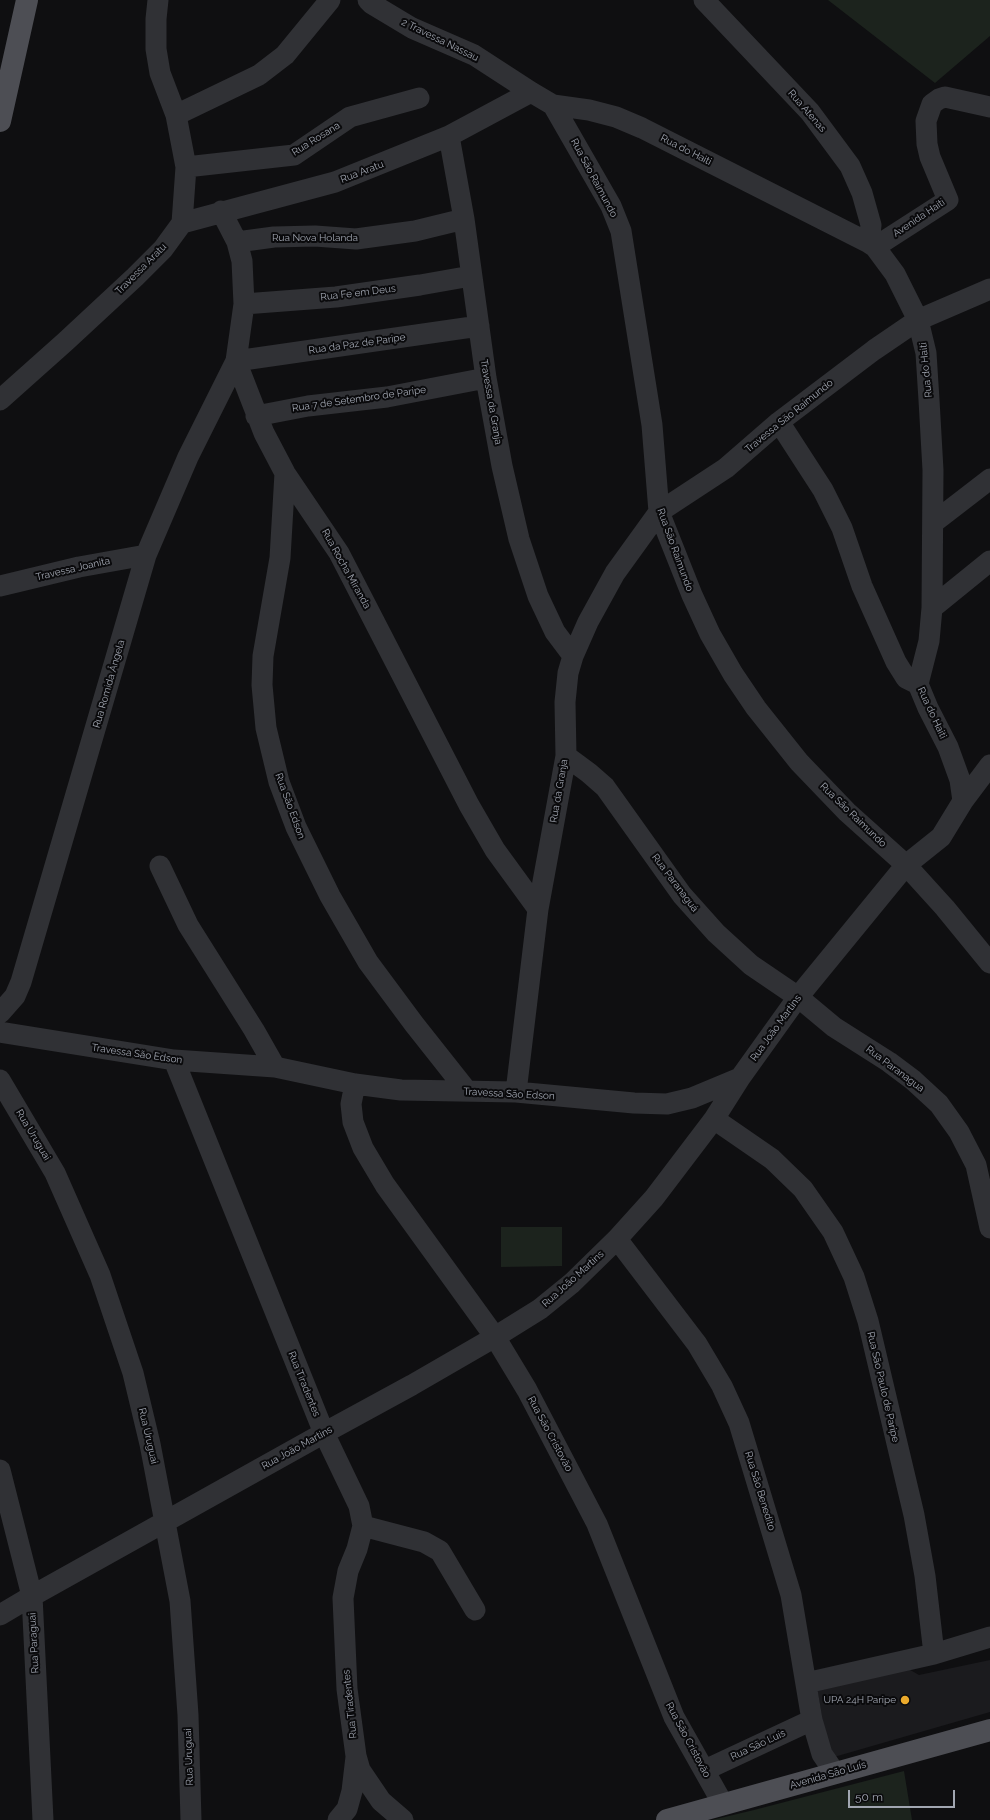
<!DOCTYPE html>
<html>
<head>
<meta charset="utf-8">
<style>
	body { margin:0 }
	#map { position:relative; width:990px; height:1820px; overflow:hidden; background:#0f0f11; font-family:Raleway,sans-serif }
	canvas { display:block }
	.scale { position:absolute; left:848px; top:1790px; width:107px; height:18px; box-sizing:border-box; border:2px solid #a1a6b1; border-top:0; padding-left:5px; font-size:12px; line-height:14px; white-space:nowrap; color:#a1a6b1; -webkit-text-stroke:3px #0a0a0c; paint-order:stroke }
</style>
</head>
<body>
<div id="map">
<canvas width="990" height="1820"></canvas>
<div class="scale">50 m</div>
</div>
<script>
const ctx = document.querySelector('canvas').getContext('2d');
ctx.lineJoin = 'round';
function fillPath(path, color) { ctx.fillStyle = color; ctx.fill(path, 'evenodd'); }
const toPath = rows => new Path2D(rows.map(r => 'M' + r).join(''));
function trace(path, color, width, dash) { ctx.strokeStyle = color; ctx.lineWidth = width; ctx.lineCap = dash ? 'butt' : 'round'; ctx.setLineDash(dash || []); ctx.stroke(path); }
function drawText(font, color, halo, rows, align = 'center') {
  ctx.font = font + ' Raleway,sans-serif'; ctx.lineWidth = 4; ctx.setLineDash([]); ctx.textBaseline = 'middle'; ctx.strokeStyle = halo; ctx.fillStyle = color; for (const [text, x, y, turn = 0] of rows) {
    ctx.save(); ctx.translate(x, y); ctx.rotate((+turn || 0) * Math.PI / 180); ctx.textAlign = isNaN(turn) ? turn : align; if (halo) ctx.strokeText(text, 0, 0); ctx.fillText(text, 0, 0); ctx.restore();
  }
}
const built = toPath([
	[990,1660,990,1712,834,1757,824,1730,817,1687,905,1667,919,1675]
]);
const green = toPath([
	[828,0,990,0,990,36,935,83],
	[501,1227,562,1227,562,1266,501,1267],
	[904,1771,912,1820,712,1820,754,1810]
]);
const minor = toPath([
	[368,0,372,4,412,28,474,55,531,92,553,105,589,110,616,117,642,128,869,243,875,247,895,274,918,320,926,353,929,400,933,470,932,608,929,641,918,684,928,708,948,747,960,780,963,801],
	[704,0,810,112,850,166,862,193,871,225,869,243],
	[553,105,611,206,621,231,652,425,659,512,692,595,710,634,733,674,756,708,799,762,847,812,906,865,945,908,990,963],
	[176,115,259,75,285,55,330,0],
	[449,136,464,219,486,378,502,466,519,539,538,596,555,632,573,656],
	[186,167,294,155,350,117,419,98],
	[221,211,237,242,242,261,244,304,236,361,264,433,285,473,339,553,469,805,495,850,538,909],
	[182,223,335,182,449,136,531,92],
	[237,242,274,237,315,236,356,239,415,231,464,219],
	[875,247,948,200,930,157,927,144,926,121,932,104,939,99,945,97,990,107],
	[244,304,336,297,420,285,471,276],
	[0,400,65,342,135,277,163,249,182,223,186,167,176,115,160,73,156,49,156,19,158,0],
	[256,416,308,406,387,397,486,378],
	[779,422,823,490,842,528,862,586,896,662,906,678,918,684],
	[285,473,280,558,263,656,262,685,266,728,279,782,296,827,330,896,368,962,414,1024,467,1091],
	[933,523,990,479],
	[0,586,79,567,146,555],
	[932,608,990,561],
	[566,756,589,773,605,787,682,895,716,933,751,965,798,997,834,1027,889,1062,913,1080,939,1104,959,1132,976,1165,990,1228],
	[160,866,188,925,254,1030,275,1067],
	[0,1013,15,996,21,982,146,555,188,457,236,361,479,326],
	[0,1032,174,1060,275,1067,355,1084,401,1090,516,1092,634,1103,667,1104,692,1098,740,1078],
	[174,1060,324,1433,359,1506,363,1526,357,1549,348,1571,343,1598,347,1689,356,1756,360,1770,381,1801,403,1820],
	[0,1080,55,1173,100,1275,133,1373,150,1444,180,1601,188,1715,191,1820],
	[355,1084,351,1104,353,1122,363,1148,385,1185,495,1337,527,1390,597,1524,674,1717,723,1804],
	[516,1092,538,909,566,756,565,702,568,673,573,656,588,622,615,573,659,512,726,468,779,422,874,350,918,320,990,289],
	[714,1119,772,1159,803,1189,833,1232,854,1277,868,1321,914,1515,925,1576,934,1654],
	[617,1239,697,1344,722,1386,739,1423,791,1595,812,1720,822,1754,835,1773],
	[0,1470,32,1596,43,1820],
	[363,1526,424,1542,440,1551,475,1610],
	[0,1615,32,1596,324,1433,412,1385,495,1337,540,1309,572,1283,617,1239,654,1198,714,1119,740,1078,798,997,906,865,941,837,963,801,990,765],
	[806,1683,934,1654,990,1637],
	[705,1770,812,1720],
	[338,1820,347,1809,352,1791,356,1757]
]);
const major = toPath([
	[0,121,27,0],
	[667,1820,990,1730]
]);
const markers = [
	[905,1700,5,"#ebaa2c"]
];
const streetNames = [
	["2 Travessa Nassau",440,40,26],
	["Rua Atenas",807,111,49],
	["Rua Rosana",316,139,-32],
	["Rua do Haiti",686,150,27],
	["Rua Aratu",362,172,-21],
	["Rua São Raimundo",594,178,62],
	["Avenida Haiti",919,218,-34],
	["Rua Nova Holanda",315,238],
	["Travessa Aratu",141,269,-45],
	["Rua Fe em Deus",358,293,-7],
	["Rua da Paz de Paripe",357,344,-8],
	["Rua do Haiti",926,370,-96],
	["Rua 7 de Setembro de Paripe",359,399,-8],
	["Travessa da Granja",491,402,80],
	["Travessa São Raimundo",789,416,-39],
	["Rua São Raimundo",675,550,70],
	["Travessa Joanita",73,569,-13],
	["Rua Rocha Miranda",346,569,61],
	["Rua Romida Ângela",109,684,-74],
	["Rua do Haiti",932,713,65],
	["Rua da Granja",559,791,-80],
	["Rua São Edson",290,806,70],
	["Rua São Raimundo",853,815,44],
	["Rua Paranaguá",675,883,53],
	["Rua João Martins",776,1028,-54],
	["Travessa São Edson",137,1054,8],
	["Rua Paranagua",895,1069,37],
	["Travessa São Edson",509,1094,3],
	["Rua Uruguai",33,1135,59],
	["Rua João Martins",573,1279,-42],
	["Rua Tiradentes",304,1384,68],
	["Rua São Paulo de Paripe",883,1387,77],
	["Rua São Cristovão",550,1434,62],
	["Rua Uruguai",148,1436,77],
	["Rua João Martins",297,1448,-29],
	["Rua São Benedito",760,1491,73],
	["Rua Paraguai",34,1643,-93],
	["Rua Tiradentes",350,1704,-96],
	["Rua São Cristovão",688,1740,62],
	["Rua São Luís",758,1745,-25],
	["Rua Uruguai",189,1757,-92],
	["Avenida São Luís",828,1775,-16]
];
const poiNames = [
	["UPA 24H Paripe",896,1700]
];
fillPath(built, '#1b1b1e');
fillPath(green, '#1c231d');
trace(minor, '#303135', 21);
trace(major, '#4d4e54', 22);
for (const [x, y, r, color] of markers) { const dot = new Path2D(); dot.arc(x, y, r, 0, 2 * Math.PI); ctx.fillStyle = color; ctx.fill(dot); trace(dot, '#0a0a0c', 1.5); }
drawText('10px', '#a1a6b1', '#0a0a0c', streetNames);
drawText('10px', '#a1a6b1', '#0a0a0c', poiNames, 'right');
</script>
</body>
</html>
